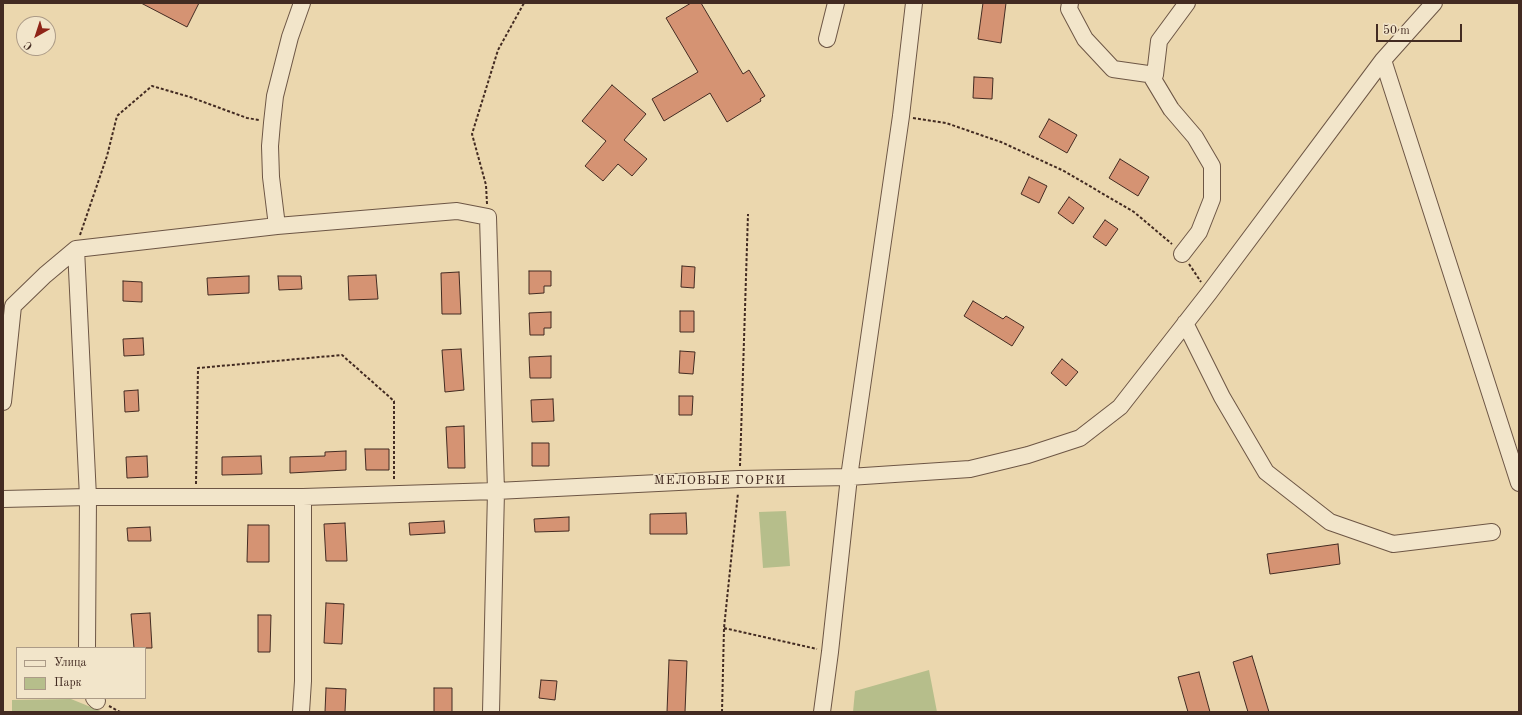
<!DOCTYPE html>
<html>
<head>
<meta charset="utf-8">
<style>
	body { margin:0 }
	#map { position:relative; width:1522px; height:715px; overflow:hidden; background:#ebd7ae; font-family:"Old Standard TT",serif }
	canvas { display:block }
	.frame { position:absolute; inset:0; border:4px solid #432b22; pointer-events:none }
	.legend { position:absolute; left:16px; top:647px; width:130px; height:52px; box-sizing:border-box; background:#f2e5ca; border:1px solid #ac9b87; margin:0; padding:5px 7px; list-style:none; font-size:12px; color:#432b22 }
	.legend li { display:flex; align-items:center; gap:8px; height:20px }
	.legend b { width:20px; border:1px solid #ac9b87 }
	.north { position:absolute; left:16px; top:16px; width:40px; height:40px; box-sizing:border-box; background:#f2e5ca; border:1px solid #ac9b87; border-radius:50%; rotate:219deg; font-size:11px; font-weight:700; line-height:16px; text-align:center; color:#432b22 }
	.north::after { content:''; display:block; margin:auto; width:14px; height:18px; background:#8f2418; clip-path:polygon(50% 0,100% 100%,50% 72%,0 100%) }
	.scale { position:absolute; left:1376px; top:24px; width:86px; height:18px; box-sizing:border-box; border:2px solid #432b22; border-top:0; padding-left:5px; font-size:12px; line-height:14px; white-space:nowrap; color:#432b22; -webkit-text-stroke:3px #f2e5ca; paint-order:stroke }
</style>
</head>
<body>
<div id="map">
<canvas width="1522" height="715"></canvas>
<div class="frame"></div>
<ul class="legend">
<li><b style="height:5px;background:#f2e5ca"></b>Улица</li>
<li><b style="height:11px;background:#b6be8b"></b>Парк</li>
</ul>
<div class="north">С</div>
<div class="scale">50 m</div>
</div>
<script>
const ctx = document.querySelector('canvas').getContext('2d');
ctx.lineJoin = 'round';
function fillPath(path, color) { ctx.fillStyle = color; ctx.fill(path, 'evenodd'); }
const toPath = rows => new Path2D(rows.map(r => 'M' + r).join(''));
function trace(path, color, width, dash) { ctx.strokeStyle = color; ctx.lineWidth = width; ctx.lineCap = dash ? 'butt' : 'round'; ctx.setLineDash(dash || []); ctx.stroke(path); }
function drawText(font, color, halo, rows, align = 'center') {
  ctx.font = font + ' "Old Standard TT",serif'; ctx.lineWidth = 3; ctx.setLineDash([]); ctx.textBaseline = 'middle'; ctx.strokeStyle = halo; ctx.fillStyle = color; for (const [text, x, y, turn = 0] of rows) {
    ctx.save(); ctx.translate(x, y); ctx.rotate((+turn || 0) * Math.PI / 180); ctx.textAlign = isNaN(turn) ? turn : align; if (halo) ctx.strokeText(text, 0, 0); ctx.fillText(text, 0, 0); ctx.restore();
  }
}
const green = toPath([
	[786,511,790,566,763,568,759,512],
	[929,670,937,712,853,712,855,691],
	[71,699,103,712,12,712,12,700]
]);
const building = toPath([
	[141,3,199,3,187,27,141,3],
	[691,3,701,3,743,74,749,70,765,96,760,99,761,101,727,122,710,93,664,121,652,99,698,72,666,18,691,3],
	[983,3,1006,3,1001,43,978,39,983,3],
	[974,77,993,78,992,99,973,98,974,77],
	[612,85,646,114,624,140,647,159,632,176,618,164,603,181,585,166,606,141,582,121,612,85],
	[1049,119,1077,135,1067,153,1039,137,1049,119],
	[1120,159,1149,177,1138,196,1109,178,1120,159],
	[1029,177,1047,186,1039,203,1021,194,1029,177],
	[1069,197,1084,208,1073,224,1058,213,1069,197],
	[1105,220,1118,229,1106,246,1093,237,1105,220],
	[682,266,695,267,694,288,681,287,682,266],
	[529,271,551,271,551,286,544,286,544,293,529,294,529,271],
	[459,272,461,314,442,314,441,273,459,272],
	[376,275,378,299,349,300,348,276,376,275],
	[249,276,249,293,208,295,207,278,249,276],
	[278,276,301,276,302,289,279,290,278,276],
	[123,281,142,282,142,302,123,301,123,281],
	[973,301,1003,319,1006,316,1024,327,1012,346,964,316,973,301],
	[680,311,694,311,694,332,680,332,680,311],
	[551,312,551,328,544,328,544,335,530,335,529,313,551,312],
	[143,338,144,355,124,356,123,339,143,338],
	[461,349,464,390,445,392,442,350,461,349],
	[680,351,695,352,693,374,679,373,680,351],
	[551,356,551,378,530,378,529,357,551,356],
	[1062,359,1078,372,1066,386,1051,373,1062,359],
	[138,390,139,411,125,412,124,391,138,390],
	[679,396,693,396,692,415,679,415,679,396],
	[553,399,554,421,532,422,531,400,553,399],
	[464,426,465,468,448,468,446,427,464,426],
	[532,443,549,443,549,466,532,466,532,443],
	[365,449,389,449,389,470,366,470,365,449],
	[346,451,346,470,290,473,290,457,325,456,325,452,346,451],
	[147,456,148,477,127,478,126,457,147,456],
	[261,456,262,474,222,475,222,457,261,456],
	[686,513,687,534,650,534,650,514,686,513],
	[569,517,569,531,535,532,534,519,569,517],
	[444,521,445,533,410,535,409,523,444,521],
	[345,523,347,561,326,561,324,524,345,523],
	[248,525,269,525,269,562,247,562,248,525],
	[150,527,151,541,128,541,127,528,150,527],
	[1338,544,1340,564,1270,574,1267,554,1338,544],
	[326,603,344,604,342,644,324,643,326,603],
	[150,613,152,648,134,648,131,614,150,613],
	[258,615,271,615,270,652,258,652,258,615],
	[1252,656,1269,712,1248,712,1233,662,1252,656],
	[669,660,687,661,685,712,667,712,669,660],
	[1199,672,1210,712,1188,712,1178,677,1199,672],
	[541,680,557,681,555,700,539,698,541,680],
	[326,688,346,689,345,712,325,712,326,688],
	[434,688,452,688,452,712,434,712,434,688]
]);
const path = toPath([
	[913,118,946,123,1001,142,1064,171,1134,212,1172,244],
	[487,204,486,185,472,134,498,50,524,3],
	[80,235,107,156,117,116,152,86,190,97,247,118,259,120],
	[1189,264,1201,282],
	[740,466,748,214],
	[196,484,198,368,342,355,394,401,394,481],
	[724,628,817,649],
	[109,706,120,712],
	[722,712,724,628,738,493]
]);
const minor = toPath([
	[1070,3,1069,9,1085,39,1113,69,1155,75,1159,41,1187,3],
	[827,39,836,3],
	[1383,60,1434,3],
	[1150,74,1171,109,1195,137,1212,166,1212,199,1199,232,1182,254],
	[277,226,271,177,270,146,272,123,275,96,290,37,302,3],
	[76,249,88,497,87,648],
	[1185,323,1222,397,1266,472,1330,522,1393,544,1492,532],
	[3,402,13,306,45,275,76,249,277,226,457,211,488,217,496,491,491,712],
	[3,499,88,497,303,497,496,491,739,479,849,477,970,469,1028,455,1080,438,1120,407,1209,293,1383,60,1519,483],
	[94,698,97,701],
	[301,712,303,681,303,497],
	[822,712,830,652,849,477,901,116,914,3]
]);
const quarterNames = [
	["МЕЛОВЫЕ ГОРКИ",720,481]
];
fillPath(green, '#b6be8b');
fillPath(building, '#d59373');
trace(building, '#432b22', 1);
trace(minor, '#6d5645', 18);
trace(path, '#432b22', 2, [3, 2]);
trace(minor, '#f2e5ca', 16);
ctx.letterSpacing = '1px';
drawText('13px', '#432b22', '#f2e5ca', quarterNames);
ctx.letterSpacing = '0px';
</script>
</body>
</html>
